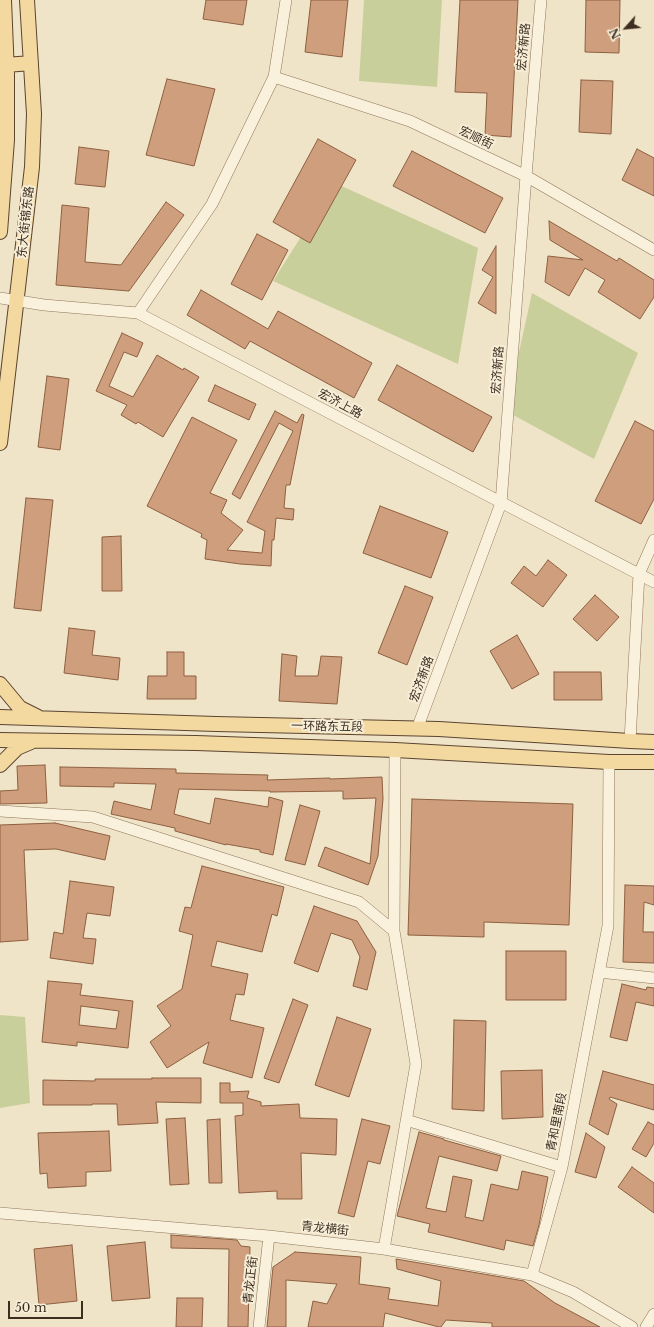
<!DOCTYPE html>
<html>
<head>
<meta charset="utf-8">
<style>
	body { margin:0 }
	#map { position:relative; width:654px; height:1327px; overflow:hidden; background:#f0e4c8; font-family:"Libre Baskerville",serif }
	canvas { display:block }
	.north { position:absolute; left:606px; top:8px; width:40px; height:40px; -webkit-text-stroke:3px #f7eed8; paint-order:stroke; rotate:243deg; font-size:11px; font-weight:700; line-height:16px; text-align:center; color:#3d2e20 }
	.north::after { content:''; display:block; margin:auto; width:14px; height:18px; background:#3d2e20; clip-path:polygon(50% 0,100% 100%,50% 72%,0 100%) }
	.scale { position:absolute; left:8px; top:1301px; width:75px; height:18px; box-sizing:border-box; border:2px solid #3d2e20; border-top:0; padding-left:5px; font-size:12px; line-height:14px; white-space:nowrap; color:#3d2e20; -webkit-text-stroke:3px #f7eed8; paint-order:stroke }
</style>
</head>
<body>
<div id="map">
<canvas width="654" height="1327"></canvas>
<div class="north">N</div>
<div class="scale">50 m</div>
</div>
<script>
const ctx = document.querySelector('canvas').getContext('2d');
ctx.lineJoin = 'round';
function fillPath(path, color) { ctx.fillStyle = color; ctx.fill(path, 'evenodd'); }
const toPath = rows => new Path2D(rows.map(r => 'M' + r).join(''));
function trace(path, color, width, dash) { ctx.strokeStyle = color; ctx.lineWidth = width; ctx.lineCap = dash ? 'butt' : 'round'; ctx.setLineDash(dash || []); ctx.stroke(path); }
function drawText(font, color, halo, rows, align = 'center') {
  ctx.font = font + ' "Libre Baskerville","Noto Sans SC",serif'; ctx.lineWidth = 4; ctx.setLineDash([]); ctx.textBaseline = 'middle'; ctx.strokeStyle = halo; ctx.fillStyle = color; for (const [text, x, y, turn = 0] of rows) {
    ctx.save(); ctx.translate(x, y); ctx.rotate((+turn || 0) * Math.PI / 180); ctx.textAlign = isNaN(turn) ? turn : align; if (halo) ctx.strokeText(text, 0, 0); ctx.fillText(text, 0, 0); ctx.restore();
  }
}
const green = toPath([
	[364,0,442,0,437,87,359,81],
	[335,183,478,248,458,364,273,281],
	[532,293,638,353,594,459,506,411],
	[0,1015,25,1017,30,1103,0,1108]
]);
const building = toPath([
	[206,0,247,0,243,25,203,19,206,0],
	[311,0,348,0,342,57,305,52,311,0],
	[460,0,518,0,511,137,485,135,487,93,455,92,460,0],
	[586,0,620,0,619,53,585,52,586,0],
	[167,79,215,89,194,166,146,155,167,79],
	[581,80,613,81,611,134,579,132,581,80],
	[318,139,356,160,310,243,273,222,318,139],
	[79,147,109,151,105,187,75,184,79,147],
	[637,149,654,158,654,196,622,180,637,149],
	[412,151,503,198,485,233,393,186,412,151],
	[166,202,184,215,129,291,56,285,62,205,89,208,85,262,121,265,166,202],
	[549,221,617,261,619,258,654,280,654,297,640,319,598,292,605,280,585,268,569,296,545,282,548,256,583,260,550,240,549,221],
	[257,234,288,250,262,300,231,284,257,234],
	[496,246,496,314,478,303,493,277,482,270,496,246],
	[201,290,268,329,278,311,372,363,354,398,250,341,245,349,187,315,201,290],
	[122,333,143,343,137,357,124,352,109,386,133,397,157,355,183,370,184,368,199,377,163,437,138,422,136,424,121,415,127,405,96,391,122,333],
	[397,365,492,417,473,452,378,400,397,365],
	[47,376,69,379,60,450,38,447,47,376],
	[215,385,256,404,249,420,208,401,215,385],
	[275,411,297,423,302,414,304,415,290,485,286,485,284,508,294,509,293,520,276,518,274,540,272,540,271,566,240,564,205,559,207,540,201,537,202,534,147,506,192,417,237,440,210,493,227,500,221,513,243,530,227,550,262,553,265,531,247,522,293,431,279,423,240,499,232,494,275,411],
	[635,421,654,431,654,499,641,524,595,501,635,421],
	[26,498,53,500,41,611,14,608,26,498],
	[380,506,448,532,431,578,363,553,380,506],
	[121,536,122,591,102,591,102,537,121,536],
	[548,560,567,575,543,607,511,583,524,566,536,576,548,560],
	[405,586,433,597,407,665,378,653,405,586],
	[595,595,619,617,597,641,573,619,595,595],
	[69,628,95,631,92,655,120,658,118,680,64,673,69,628],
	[517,635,539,674,512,689,490,651,517,635],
	[167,652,184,652,184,676,196,676,196,699,147,699,148,676,167,676,167,652],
	[282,654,297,656,295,676,318,676,321,656,342,657,337,704,279,701,282,654],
	[554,672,601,672,602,700,554,700,554,672],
	[45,765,47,803,0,804,0,791,18,790,17,766,45,765],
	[60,767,176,769,176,773,268,775,267,780,330,778,330,779,382,777,383,799,378,856,368,885,318,866,325,847,370,864,376,798,343,799,343,791,270,792,270,791,179,789,174,814,210,824,215,798,268,807,269,797,283,801,273,855,260,852,260,850,226,844,226,845,175,831,175,828,111,814,114,801,151,810,156,784,114,783,114,787,60,786,60,767],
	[412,799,573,804,569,925,484,922,484,937,408,935,412,799],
	[300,805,320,811,305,865,285,860,300,805],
	[55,823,110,836,105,860,56,849,24,850,28,940,0,942,0,825,55,823],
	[202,866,284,887,277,916,272,914,262,952,217,941,211,966,248,974,244,995,236,994,230,1020,264,1028,252,1078,203,1063,209,1042,167,1068,150,1042,171,1026,157,1006,182,989,193,935,179,931,185,907,191,908,202,866],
	[70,881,114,887,110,916,87,913,83,938,96,939,93,964,50,958,54,932,63,934,70,881],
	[625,885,654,886,654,905,644,902,643,932,654,932,654,963,623,962,625,885],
	[314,906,357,921,376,952,367,990,353,986,360,957,352,940,331,933,318,972,294,963,314,906],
	[506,951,566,951,566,1000,506,1000,506,951],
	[48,981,82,984,80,995,133,1001,128,1048,77,1042,77,1046,42,1042,48,981],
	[81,1006,119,1011,116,1029,79,1025,81,1006],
	[622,984,646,990,647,987,654,988,654,1006,636,1002,627,1041,610,1037,622,984],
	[293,999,308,1005,279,1083,264,1078,293,999],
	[337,1017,371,1029,349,1097,315,1085,337,1017],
	[454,1020,486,1021,484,1111,452,1109,454,1020],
	[542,1070,543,1117,502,1119,501,1071,542,1070],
	[603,1071,654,1085,654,1110,610,1097,609,1099,617,1104,608,1135,589,1124,603,1071],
	[152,1078,201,1078,201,1103,156,1102,158,1123,118,1125,117,1104,92,1104,92,1105,43,1105,43,1080,95,1081,95,1079,152,1079,152,1078],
	[220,1083,230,1083,230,1092,249,1091,247,1098,261,1102,261,1106,299,1104,300,1118,337,1119,336,1155,301,1153,302,1199,277,1199,277,1191,239,1193,235,1116,243,1115,243,1103,220,1103,220,1083],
	[185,1118,189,1184,170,1185,166,1119,185,1118],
	[220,1119,222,1183,209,1183,207,1120,220,1119],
	[362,1119,390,1126,380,1164,368,1161,354,1217,338,1213,362,1119],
	[648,1122,654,1125,654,1143,646,1157,632,1149,648,1122],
	[109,1131,111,1171,86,1172,86,1186,48,1188,47,1173,40,1174,38,1133,109,1131],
	[419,1132,444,1139,444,1140,501,1156,497,1171,439,1156,426,1208,446,1212,453,1176,472,1180,465,1217,483,1221,491,1184,518,1190,522,1171,548,1177,539,1225,533,1246,506,1240,504,1250,428,1232,430,1224,397,1216,419,1132],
	[586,1133,605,1147,596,1178,575,1172,586,1133],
	[632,1167,654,1183,654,1213,618,1187,632,1167],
	[171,1235,237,1240,241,1246,250,1247,248,1327,228,1327,229,1249,171,1248,171,1235],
	[145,1242,150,1298,112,1301,107,1246,145,1242],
	[72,1245,77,1301,39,1305,34,1249,72,1245],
	[295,1252,361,1257,359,1284,390,1288,388,1299,438,1306,441,1281,397,1269,396,1259,524,1281,555,1303,600,1327,492,1327,492,1323,446,1320,441,1327,439,1327,385,1313,383,1327,308,1327,313,1301,327,1304,337,1284,286,1280,286,1327,267,1327,273,1267,295,1252],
	[177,1298,203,1298,202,1327,176,1327,177,1298]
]);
const minor = toPath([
	[274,77,410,121,526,176,654,250],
	[0,298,44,305,138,313,654,582],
	[138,313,212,204,274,77,286,0],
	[417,729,501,503,526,176,541,0],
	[630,741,639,574,654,540],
	[0,811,93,817,359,902,394,931],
	[599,972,654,978],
	[406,1120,562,1167],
	[0,1213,269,1236,384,1249,532,1275,573,1292,632,1327],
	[384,1249,416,1064,394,931,395,750],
	[532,1275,562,1167,608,926,609,762],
	[259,1327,269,1236],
	[646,1327,654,1314]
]);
const major = toPath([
	[6,65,31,63],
	[0,232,7,140,7,74,4,0],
	[0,443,32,167,34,114,27,0],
	[0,684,20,708,38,717],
	[0,717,216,724,439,729,630,741,654,742],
	[0,740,196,743,395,750,609,762,654,762],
	[0,765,17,748,31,742]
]);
const streetNames = [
	["宏济新路",524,47,-85],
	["宏顺街",476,138,26],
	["东大街锦东路",26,222,-84],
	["宏济新路",498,370,-86],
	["宏济上路",340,404,28],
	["宏济新路",422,679,-70],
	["一环路东五段",327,727,1],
	["青和里南段",557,1122,-79],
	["青龙横街",325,1229,6],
	["青龙正街",251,1280,-84]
];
fillPath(green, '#c9cf9b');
fillPath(building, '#cf9f7d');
trace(building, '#8d5f41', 1);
trace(minor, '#8d765c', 12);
trace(major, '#5b4430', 16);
trace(minor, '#faf1dc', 11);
trace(major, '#f3d9a0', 14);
drawText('12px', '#3d2e20', '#f7eed8', streetNames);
</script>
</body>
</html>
